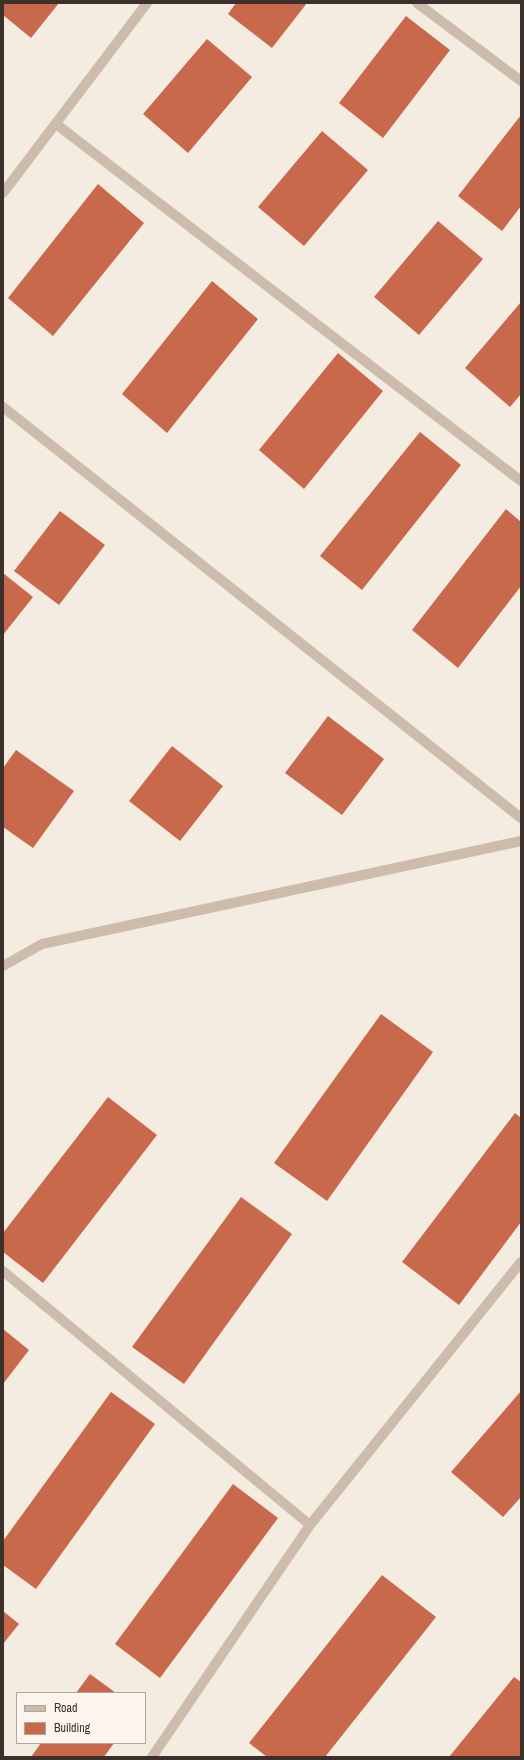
<!DOCTYPE html>
<html>
<head>
<meta charset="utf-8">
<style>
	body { margin:0 }
	#map { position:relative; width:524px; height:1760px; overflow:hidden; background:#f4ebe1; font-family:"Archivo Narrow",sans-serif }
	canvas { display:block }
	.frame { position:absolute; inset:0; border:4px solid #3b302b; pointer-events:none }
	.legend { position:absolute; left:16px; top:1692px; width:130px; height:52px; box-sizing:border-box; background:#fbf5ee; border:1px solid #aea6a0; margin:0; padding:5px 7px; list-style:none; font-size:12px; color:#3b302b }
	.legend li { display:flex; align-items:center; gap:8px; height:20px }
	.legend b { width:20px; border:1px solid #aea6a0 }
</style>
</head>
<body>
<div id="map">
<canvas width="524" height="1760"></canvas>
<div class="frame"></div>
<ul class="legend">
<li><b style="height:5px;background:#cdbbac"></b>Road</li>
<li><b style="height:11px;background:#c8694b"></b>Building</li>
</ul>
</div>
<script>
const ctx = document.querySelector('canvas').getContext('2d');
ctx.lineJoin = 'round';
function fillPath(path, color) { ctx.fillStyle = color; ctx.fill(path, 'evenodd'); }
const toPath = rows => new Path2D(rows.map(r => 'M' + r).join(''));
function trace(path, color, width, dash) { ctx.strokeStyle = color; ctx.lineWidth = width; ctx.lineCap = dash ? 'butt' : 'round'; ctx.setLineDash(dash || []); ctx.stroke(path); }
const building = toPath([
	[3,3,59,3,31,38,3,15],
	[236,3,307,3,272,48,228,14],
	[406,16,450,50,383,138,339,103],
	[207,39,252,77,188,153,143,114],
	[521,115,521,206,502,231,458,196],
	[322,131,368,170,304,246,258,207],
	[98,184,144,223,53,336,8,298],
	[438,221,483,259,419,335,374,297],
	[212,281,258,319,167,433,122,394],
	[521,302,521,394,510,407,465,368],
	[338,353,383,391,304,489,259,450],
	[420,432,461,465,362,590,320,556],
	[506,509,521,522,521,586,458,668,412,630],
	[60,511,105,545,59,605,14,571],
	[3,573,33,597,3,635],
	[328,716,384,759,342,815,285,773],
	[172,746,223,786,180,841,129,801],
	[16,750,74,791,33,848,3,827,3,768],
	[381,1014,433,1052,327,1201,274,1163],
	[108,1097,157,1135,43,1283,3,1252,3,1233],
	[515,1113,521,1118,521,1222,459,1305,402,1262],
	[241,1197,292,1234,184,1384,132,1347],
	[3,1329,29,1350,3,1384],
	[521,1391,521,1497,503,1517,451,1472],
	[111,1392,155,1424,36,1589,3,1565,3,1541],
	[233,1484,278,1518,160,1678,115,1644],
	[382,1575,436,1617,325,1757,267,1757,249,1743],
	[3,1611,19,1624,3,1644],
	[90,1674,116,1693,76,1693],
	[514,1677,521,1682,521,1757,449,1757],
	[41,1743,114,1743,104,1757,31,1757]
]);
const minor = toPath([
	[417,3,521,81],
	[56,124,521,481],
	[3,193,147,3],
	[3,407,521,818],
	[3,966,42,944,521,841],
	[3,1271,310,1525],
	[152,1757,310,1525,521,1262]
]);
fillPath(building, '#c8694b');
trace(minor, '#cdbbac', 10);
</script>
</body>
</html>
